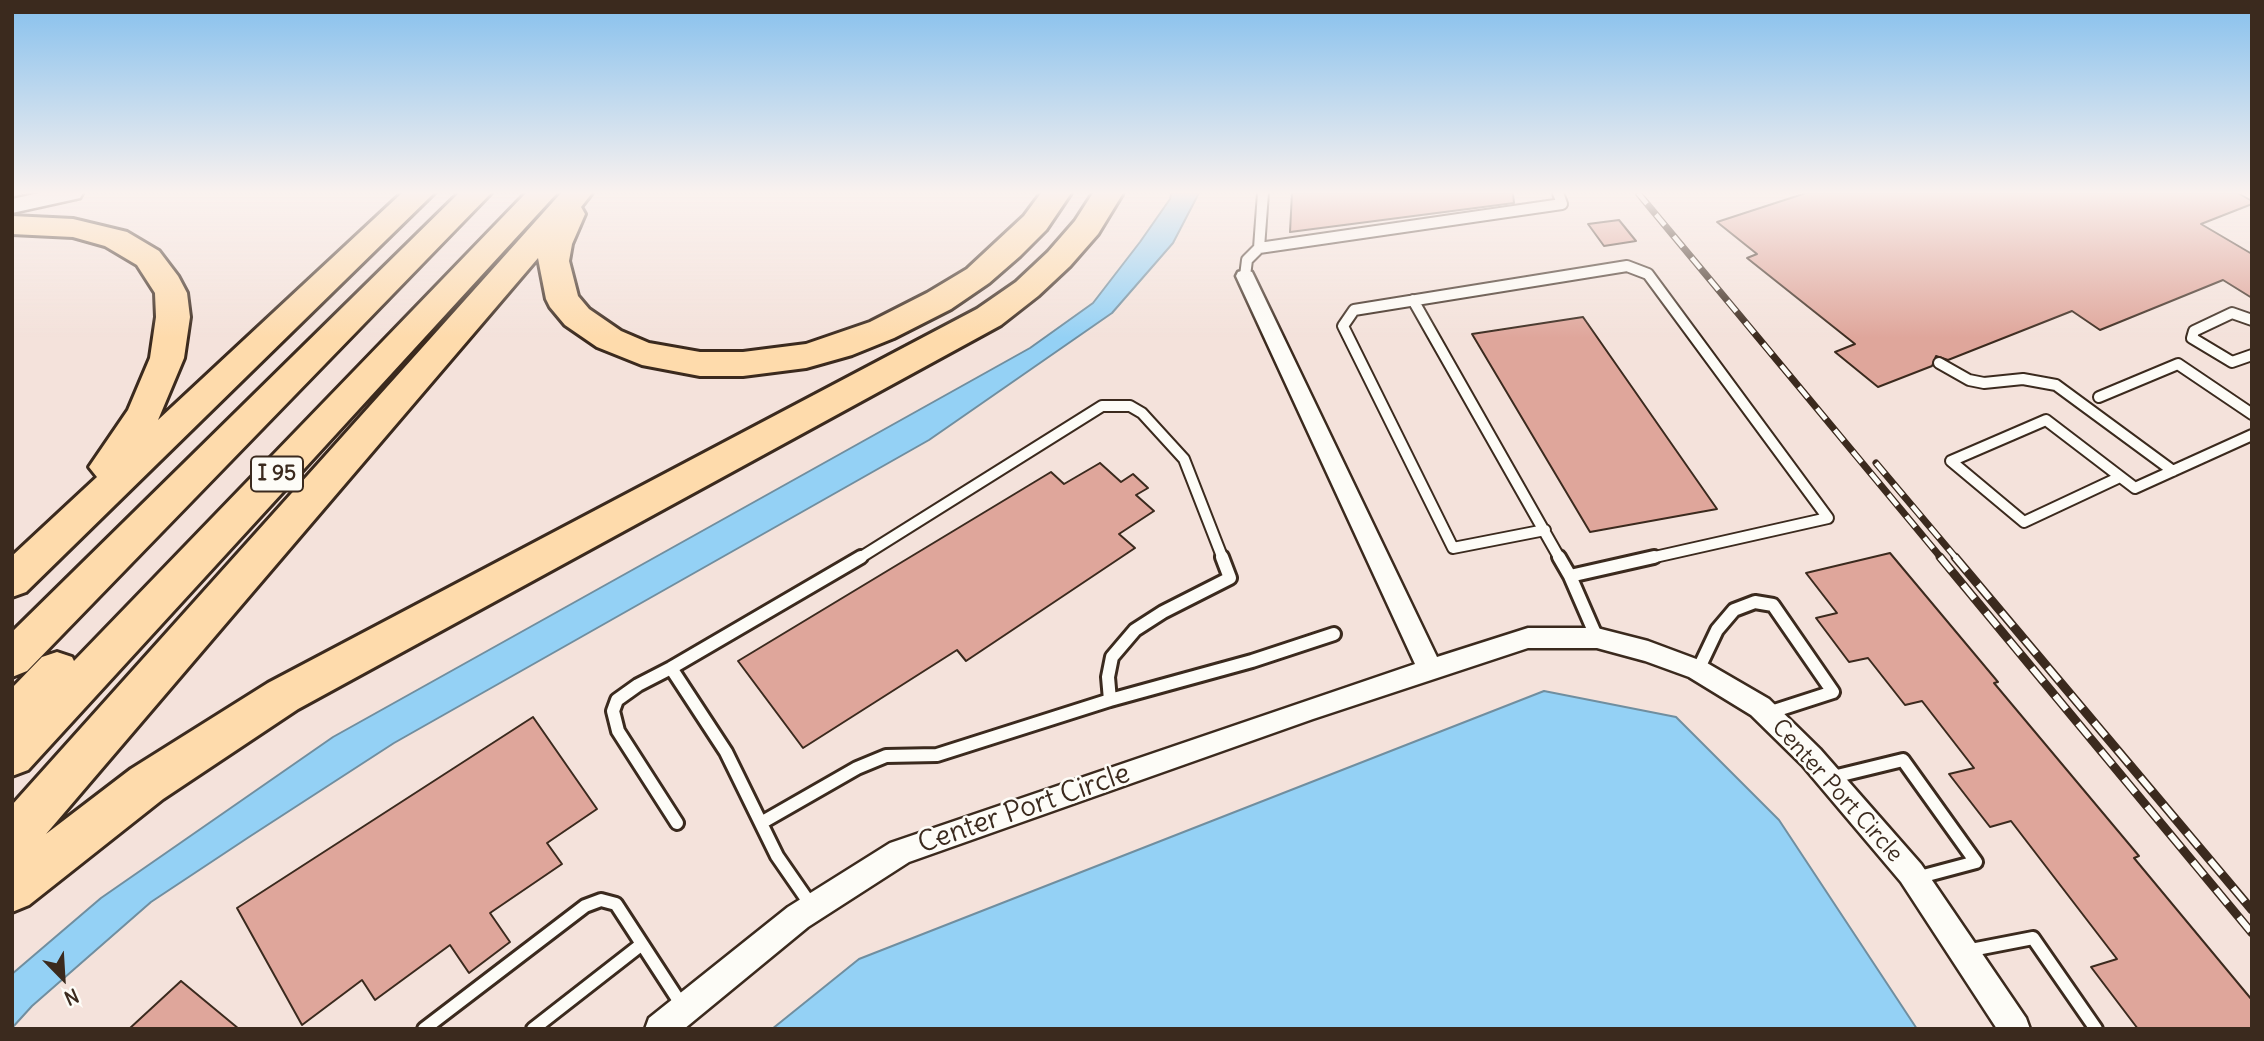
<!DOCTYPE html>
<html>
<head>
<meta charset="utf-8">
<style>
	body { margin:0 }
	#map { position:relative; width:2264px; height:1041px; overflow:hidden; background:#f4e2db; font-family:Delius,sans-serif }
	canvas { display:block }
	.frame { position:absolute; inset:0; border:14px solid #3b2a1e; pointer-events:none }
	.north { position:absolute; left:28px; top:943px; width:70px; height:70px; -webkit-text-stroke:5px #fdfcf7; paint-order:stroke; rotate:156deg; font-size:19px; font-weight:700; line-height:28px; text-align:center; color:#3b2a1e }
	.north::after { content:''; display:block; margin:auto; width:24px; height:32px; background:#3b2a1e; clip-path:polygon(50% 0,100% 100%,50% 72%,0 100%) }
</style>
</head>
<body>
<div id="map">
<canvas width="2264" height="1041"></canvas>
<div class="frame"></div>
<div class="north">N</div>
</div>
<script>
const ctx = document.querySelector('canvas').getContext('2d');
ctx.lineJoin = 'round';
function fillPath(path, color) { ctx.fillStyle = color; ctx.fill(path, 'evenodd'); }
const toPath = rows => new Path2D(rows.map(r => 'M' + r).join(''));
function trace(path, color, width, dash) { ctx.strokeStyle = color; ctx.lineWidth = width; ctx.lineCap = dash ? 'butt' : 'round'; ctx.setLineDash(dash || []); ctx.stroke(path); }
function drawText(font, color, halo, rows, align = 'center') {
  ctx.font = font + ' Delius,sans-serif'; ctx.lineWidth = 5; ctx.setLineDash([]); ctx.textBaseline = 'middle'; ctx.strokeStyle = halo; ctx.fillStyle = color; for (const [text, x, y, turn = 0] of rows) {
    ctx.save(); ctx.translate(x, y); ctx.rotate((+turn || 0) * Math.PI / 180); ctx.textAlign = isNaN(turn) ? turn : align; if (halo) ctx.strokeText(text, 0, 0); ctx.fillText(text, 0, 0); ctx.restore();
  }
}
const water = toPath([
	[1171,193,1199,193,1173,243,1112,313,929,440,394,743,249,837,151,902,32,1006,12,1028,12,974,101,898,333,737,1030,348,1093,303,1140,242,1170,199,1171,193],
	[1544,691,1676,717,1779,820,1917,1029,772,1029,859,959,1544,691]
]);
const building = toPath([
	[1292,193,1513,193,1514,203,1290,232,1292,193],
	[1806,193,2238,193,2252,201,2252,204,2201,224,2252,254,2252,298,2223,280,2100,330,2072,311,1948,360,1936,356,1932,366,1878,387,1835,352,1855,344,1747,258,1757,254,1717,222,1806,193],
	[1619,220,1636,241,1604,246,1588,224,1619,220],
	[1583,317,1717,509,1590,532,1472,334,1583,317],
	[1100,463,1121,482,1133,474,1148,488,1136,495,1154,511,1119,534,1135,548,966,661,957,650,803,748,738,661,1051,472,1064,484,1100,463],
	[1890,553,1998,682,1994,683,2139,856,2134,858,2252,1000,2252,1029,2138,1029,2091,967,2117,959,2011,821,1990,827,1949,774,1974,768,1922,701,1905,705,1868,658,1849,662,1816,618,1837,613,1806,573,1890,553],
	[533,717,597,809,547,843,562,864,490,913,510,942,469,973,450,945,375,1000,362,980,302,1025,237,908,533,717],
	[181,981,239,1029,129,1029,181,981]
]);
const serviceFar1 = toPath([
	[1259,248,1263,193],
	[1245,276,1247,260,1259,248,1562,204,1558,193],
	[1413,300,1560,559],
	[2252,320,2232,313,2194,331,2192,338,2232,362,2252,355],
	[1939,363,1969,380,1984,383,2023,379,2056,385,2173,471],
	[2099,397,2178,364,2252,414],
	[2120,477,2024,522,1951,461,2046,420,2135,488,2252,435],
	[1545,530,1453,548,1343,326,1354,310,1627,266,1648,274,1828,518,1646,559],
	[858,559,1102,406,1130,406,1142,413,1184,459,1223,559]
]);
const service = toPath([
	[1222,557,1230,578,1163,612,1135,630,1112,657,1108,677,1110,700,1252,661,1334,634],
	[1559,557,1570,576],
	[1597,638,1570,576,1654,557],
	[671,668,638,685,617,700,613,711,618,731,677,823],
	[1698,670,1717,630,1734,610,1755,602,1773,605,1833,692,1768,713],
	[1829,778,1903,760,1976,862,1916,878],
	[761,823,857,768,886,756,937,755,1110,700],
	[813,908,777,856,726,752,671,668,861,557],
	[1966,951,2033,938,2096,1029],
	[424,1029,585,906,601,900,616,904,683,1007],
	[533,1029,642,944]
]);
const minor = toPath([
	[1245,270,1252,272,1254,276,1437,657,1528,628,1597,628,1648,641,1707,663,1769,699,1820,749,1921,864,2026,1018,2030,1029,1997,1029,1901,882,1802,765,1751,715,1689,677,1645,661,1597,648,1528,648,1313,719,909,862,808,927,684,1029,645,1029,649,1018,788,907,890,843,1415,664,1236,276,1238,272,1245,270]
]);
const secondary = toPath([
	[39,193,83,193,80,198,12,213,12,199,39,193]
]);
const motorway = toPath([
	[402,193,434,193,26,592,12,597,12,556,97,477,89,467,128,410,150,358,156,317,155,293,137,265,105,246,73,237,12,234,12,216,73,219,127,232,159,251,178,276,187,293,190,317,184,358,158,420,402,193],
	[459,193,491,193,27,671,12,677,12,632,459,193],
	[526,193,557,193,28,770,12,776,12,688,42,657,57,652,72,657,74,661,526,193],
	[561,193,592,193,581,207,585,214,572,244,569,261,578,296,589,309,621,331,649,343,700,352,743,352,806,344,870,322,927,293,967,269,1024,216,1041,193,1071,193,1046,230,1020,256,989,283,951,309,894,338,852,355,806,368,743,376,700,376,642,365,597,347,565,325,550,307,546,299,538,258,46,834,131,769,268,683,977,309,1016,282,1048,252,1075,221,1093,193,1123,193,1098,234,1070,266,1038,296,1001,325,298,709,163,799,29,905,12,912,12,805,561,193]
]);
const railFar1 = toPath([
	[1638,193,1942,559],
	[1876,463,1957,559]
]);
const rail = toPath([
	[1940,557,2252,933],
	[1955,557,2252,910]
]);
const shields = [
	[277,474,52]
];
const shieldNames = [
	["I 95",277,474]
];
const streetNames = [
	["Center Port Circle",1837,791,48]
];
const nearStreetnames = [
	["Center Port Circle",1024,809,-19]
];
fillPath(water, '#94d1f5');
trace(water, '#708e9f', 2);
fillPath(building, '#dfa69b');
trace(building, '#3b2a1e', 2);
trace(serviceFar1, '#3b2a1e', 14);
trace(service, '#3b2a1e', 18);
trace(minor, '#3b2a1e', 5);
trace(secondary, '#3b2a1e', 5);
trace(motorway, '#3b2a1e', 6);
trace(serviceFar1, '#fdfcf7', 10);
trace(service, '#fdfcf7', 12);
fillPath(minor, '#fdfcf7');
fillPath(secondary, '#fdfcf7');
fillPath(motorway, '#fedbac');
trace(railFar1, '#3b2a1e', 7);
trace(rail, '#3b2a1e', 9);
trace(railFar1, '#fdfcf7', 4.5, [14]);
trace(rail, '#fdfcf7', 6, [18]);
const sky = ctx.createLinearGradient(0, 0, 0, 338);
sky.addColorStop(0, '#86c0ed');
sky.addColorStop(0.57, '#faf2ef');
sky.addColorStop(1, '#faf2ef00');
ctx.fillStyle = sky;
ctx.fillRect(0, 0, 2264, 338);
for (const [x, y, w] of shields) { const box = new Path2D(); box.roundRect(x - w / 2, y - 17.5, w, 35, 5); ctx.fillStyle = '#fdfcf7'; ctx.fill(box); trace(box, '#3b2a1e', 2); }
drawText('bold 21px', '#3b2a1e', null, shieldNames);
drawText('23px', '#3b2a1e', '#fdfcf7', streetNames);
drawText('28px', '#3b2a1e', '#fdfcf7', nearStreetnames);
</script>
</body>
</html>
